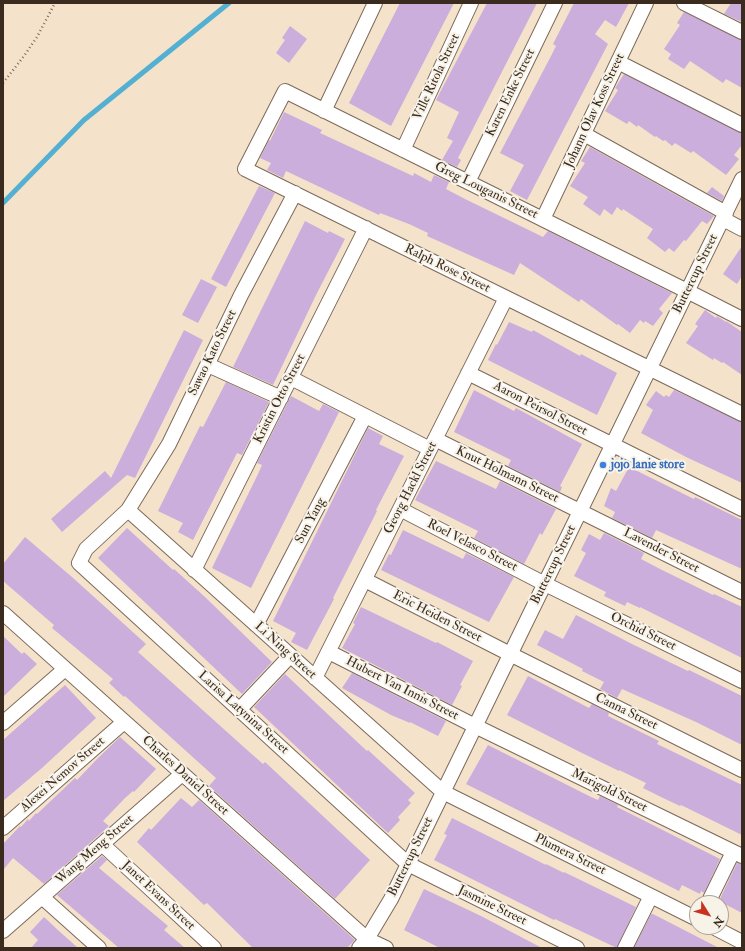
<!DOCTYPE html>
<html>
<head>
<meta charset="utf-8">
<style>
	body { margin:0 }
	#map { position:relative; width:745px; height:951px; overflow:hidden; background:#f5e2ca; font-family:"IM FELL Double Pica",serif }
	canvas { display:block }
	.frame { position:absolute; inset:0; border:4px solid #3b2a1e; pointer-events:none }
	.north { position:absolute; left:689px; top:895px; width:40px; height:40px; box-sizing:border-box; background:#f7f3e8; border:1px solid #aca397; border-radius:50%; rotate:127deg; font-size:11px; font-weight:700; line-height:16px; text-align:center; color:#3b2a1e }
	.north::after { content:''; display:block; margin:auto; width:14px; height:18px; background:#c8321e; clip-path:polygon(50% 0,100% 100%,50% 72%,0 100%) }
</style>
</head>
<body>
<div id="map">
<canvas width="745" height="951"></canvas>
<div class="frame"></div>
<div class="north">N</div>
</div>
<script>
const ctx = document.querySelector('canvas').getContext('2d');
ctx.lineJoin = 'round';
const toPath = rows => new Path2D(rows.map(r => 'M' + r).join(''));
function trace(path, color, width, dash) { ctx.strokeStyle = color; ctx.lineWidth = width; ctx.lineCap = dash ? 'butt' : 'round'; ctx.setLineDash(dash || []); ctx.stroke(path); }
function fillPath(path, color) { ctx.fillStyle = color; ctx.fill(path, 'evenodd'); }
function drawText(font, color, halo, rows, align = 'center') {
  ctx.font = font + ' "IM FELL Double Pica",serif'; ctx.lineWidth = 4; ctx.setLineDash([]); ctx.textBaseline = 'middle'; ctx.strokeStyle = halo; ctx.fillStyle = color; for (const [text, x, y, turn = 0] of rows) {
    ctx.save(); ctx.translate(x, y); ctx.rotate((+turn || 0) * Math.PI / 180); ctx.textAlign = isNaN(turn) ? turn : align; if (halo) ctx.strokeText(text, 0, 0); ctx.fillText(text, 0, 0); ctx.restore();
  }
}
const stream = toPath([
	[3,203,84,120,229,3]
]);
const building = toPath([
	[400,3,454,3,391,126,349,103],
	[487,3,537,3,458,158,461,160,457,167,442,160,453,141,447,138,459,112,436,100],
	[574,3,629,3,616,27,605,20,595,34,608,44,527,200,510,191,524,165,500,153,550,58,556,46,553,44],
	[731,3,742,3,742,22,724,14],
	[684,12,742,40,742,88,726,79,723,83,690,61,684,69,668,59,671,54,664,49,680,25,677,23],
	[290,26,307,39,289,63,276,53,285,40,282,38],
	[624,74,742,133,742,145,734,155,739,159,726,175,693,151,691,153,675,143,672,146,665,140,663,141,656,136,655,137,638,125,637,127,629,121,627,124,605,111,618,90,615,88],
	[284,112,322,130,320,133,413,176,414,173,431,182,434,175,449,182,446,189,465,199,543,237,548,231,672,293,659,309,663,313,653,326,645,321,644,323,640,320,630,333,618,324,617,325,581,299,579,302,520,263,514,275,427,236,428,233,409,224,380,213,379,215,286,171,283,178,267,170,271,163,260,158,269,140,270,141],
	[590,147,714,216,707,224,702,221,686,241,684,240,674,252,669,248,665,252,647,238,653,229,623,209,622,211,617,207,612,215,604,209,600,216,583,204,588,197,570,186,585,163,581,161],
	[259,186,275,193,226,287,211,279],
	[712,187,724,196,722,201,707,193],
	[305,221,328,233,329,231,345,239,317,293,273,385,233,367],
	[742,246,742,276,737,284,723,274],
	[201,279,217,287,198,323,182,315],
	[705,310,716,318,717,316,726,322,726,321,742,332,742,375,723,362,722,363,714,358,713,360,686,343,698,326,695,324],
	[509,322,532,332,533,330,580,356,581,354,617,373,597,415,488,360,496,344,497,345],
	[184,330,203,340,135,478,127,475,62,532,51,519,105,471,111,478],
	[226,382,269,402,242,455,237,453,193,540,178,532,183,523,158,511,200,426,203,427],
	[474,390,514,411,516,408,582,444,560,486,562,487,560,492,508,466,511,460,454,432],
	[674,390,742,422,742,483,686,457,641,433,653,410,646,405,656,391,664,397,666,395,669,397],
	[291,396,319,411,323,404,339,412,251,588,212,568,258,474,262,465,257,463],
	[368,428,383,436,379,444,404,456,376,510,377,511,333,598,334,599,307,650,291,642,296,633,273,621],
	[436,461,496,489,500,481,556,509,542,535,540,533,524,564,474,538,478,531,415,500],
	[629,467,694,499,695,497,742,520,742,569,656,530,652,538,612,518,615,512,604,506,611,488,616,491],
	[127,528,173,570,174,569,205,597,272,662,242,694,98,558],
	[403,530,463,559,466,553,514,577,489,622,381,570,389,554,391,555],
	[604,533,644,553,641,559,662,570,713,595,714,594,742,607,742,658,640,607,640,608,627,602,625,606,604,596,606,592,574,576,586,553,581,550,589,534,600,540],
	[25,537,72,577,146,644,138,652,246,749,263,764,265,762,370,860,335,899,209,786,216,778,125,696,124,697,109,683,113,679,52,628,54,625,3,581,3,564],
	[361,607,436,643,437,642,473,661,460,685,462,686,452,705,342,648,355,624,353,623],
	[576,615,632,644,688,671,689,670,742,696,742,745,696,722,622,689,617,698,600,689,604,682,582,671,583,669,537,645,545,630,563,639],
	[3,636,22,654,24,652,37,664,3,697],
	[352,673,446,721,438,736,410,722,410,723,391,715,342,688],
	[285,674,352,737,367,751,368,750,415,793,408,800,411,803,398,817,400,820,388,833,254,707],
	[528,676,589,708,592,704,609,713,608,716,659,741,657,744,742,785,742,835,681,805,680,806,661,797,643,788,646,783,619,770,619,771,580,752,507,715],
	[65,685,96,718,42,768,3,801,3,740],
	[120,737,156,769,134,792,133,791,125,798,103,821,109,826,44,884,13,858,3,870,3,844,20,826,21,827,28,819,29,821,36,813,37,814,75,778,77,780,97,759],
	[488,745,591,797,598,800,600,796,618,805,617,807,631,814,720,859,704,893,701,891,700,894,682,885,679,891,466,784],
	[181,798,192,807,199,800,355,940,347,948,253,948,207,903,204,905,137,842,149,828,151,830],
	[452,818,546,865,546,864,564,873,564,872,636,907,617,948,555,919,554,920,434,860,447,835,444,834],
	[102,856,107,860,99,868,168,926,164,930,185,948,119,948,57,895],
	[737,863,742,864,742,913,719,901],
	[424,889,481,916,542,948,440,948,404,930],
	[651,914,653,914,719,948,634,948],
	[44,917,59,931,78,948,31,948,38,940,30,932]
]);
const path = toPath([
	[3,83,24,56,37,37,55,3]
]);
const minor = toPath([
	[684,3,742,32],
	[618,62,742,125],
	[324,111,375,3],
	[584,134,726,213],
	[403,150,471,3],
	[468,182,555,3],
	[295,193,241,295,169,444,128,510,86,549,79,563,408,864,577,948],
	[543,219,646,3],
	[723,219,742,229],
	[742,319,687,291,285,91,245,169,742,414],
	[208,365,281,398],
	[468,373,742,509],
	[291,378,430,449],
	[435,439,742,592],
	[400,509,545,584,742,681],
	[128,510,443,792,697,919],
	[194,570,366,228],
	[365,580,510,654,742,770],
	[3,613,367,939,386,948],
	[256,625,365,416],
	[329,652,475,726,742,856],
	[315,678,506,298],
	[239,710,290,656],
	[3,723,65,669],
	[3,828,124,722],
	[102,844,214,948],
	[42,897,99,948],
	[708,903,733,852],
	[713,927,742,942],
	[3,931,182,774],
	[359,948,367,939,391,899,742,179],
	[625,948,651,896]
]);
const markers = [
	[603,465,4,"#3f7fe0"]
];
const streetNames = [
	["Ville Ritola Street",437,77,-65],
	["Karen Enke Street",511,93,-64],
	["Johann Olav Koss Street",595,111,-65],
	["Greg Louganis Street",486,191,26],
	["Ralph Rose Street",447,269,26],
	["Buttercup Street",696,274,-64],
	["Sawao Kato Street",213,353,-64],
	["Kristin Otto Street",280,399,-63],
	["Aaron Peirsol Street",540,409,27],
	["Knut Holmann Street",507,475,26],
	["Georg Hackl Street",411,488,-63],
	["Sun Yang",311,521,-62],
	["Roel Velasco Street",472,546,27],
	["Lavender Street",661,551,27],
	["Buttercup Street",554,565,-64],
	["Eric Heiden Street",437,617,27],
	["Orchid Street",643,632,26],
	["Li Ning Street",285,651,42],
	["Hubert Van Innis Street",402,689,27],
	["Canna Street",626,712,26],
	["Larisa Latynina Street",243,713,42],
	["Alexei Nemov Street",63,775,-41],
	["Charles Daniel Street",185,776,42],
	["Marigold Street",609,791,26],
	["Wang Meng Street",95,850,-41],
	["Plumera Street",570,855,26],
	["Buttercup Street",411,857,-64],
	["Janet Evans Street",158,896,43],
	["Jasmine Street",492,906,26]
];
const shopNames = [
	["jojo lanie store",611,465]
];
trace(stream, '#54b0d2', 5);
fillPath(building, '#cbaedb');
trace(minor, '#7c6a5a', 16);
trace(path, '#7c6a5a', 2.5, [1, 3]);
trace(minor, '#fff', 14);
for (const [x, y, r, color] of markers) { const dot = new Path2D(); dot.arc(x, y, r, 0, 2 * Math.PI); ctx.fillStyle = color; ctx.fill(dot); trace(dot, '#f7f3e8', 1.5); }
drawText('13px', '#3b2a1e', '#f7f3e8', streetNames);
drawText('bold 13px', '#366cbe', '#f7f3e8', shopNames, 'left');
</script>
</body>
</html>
